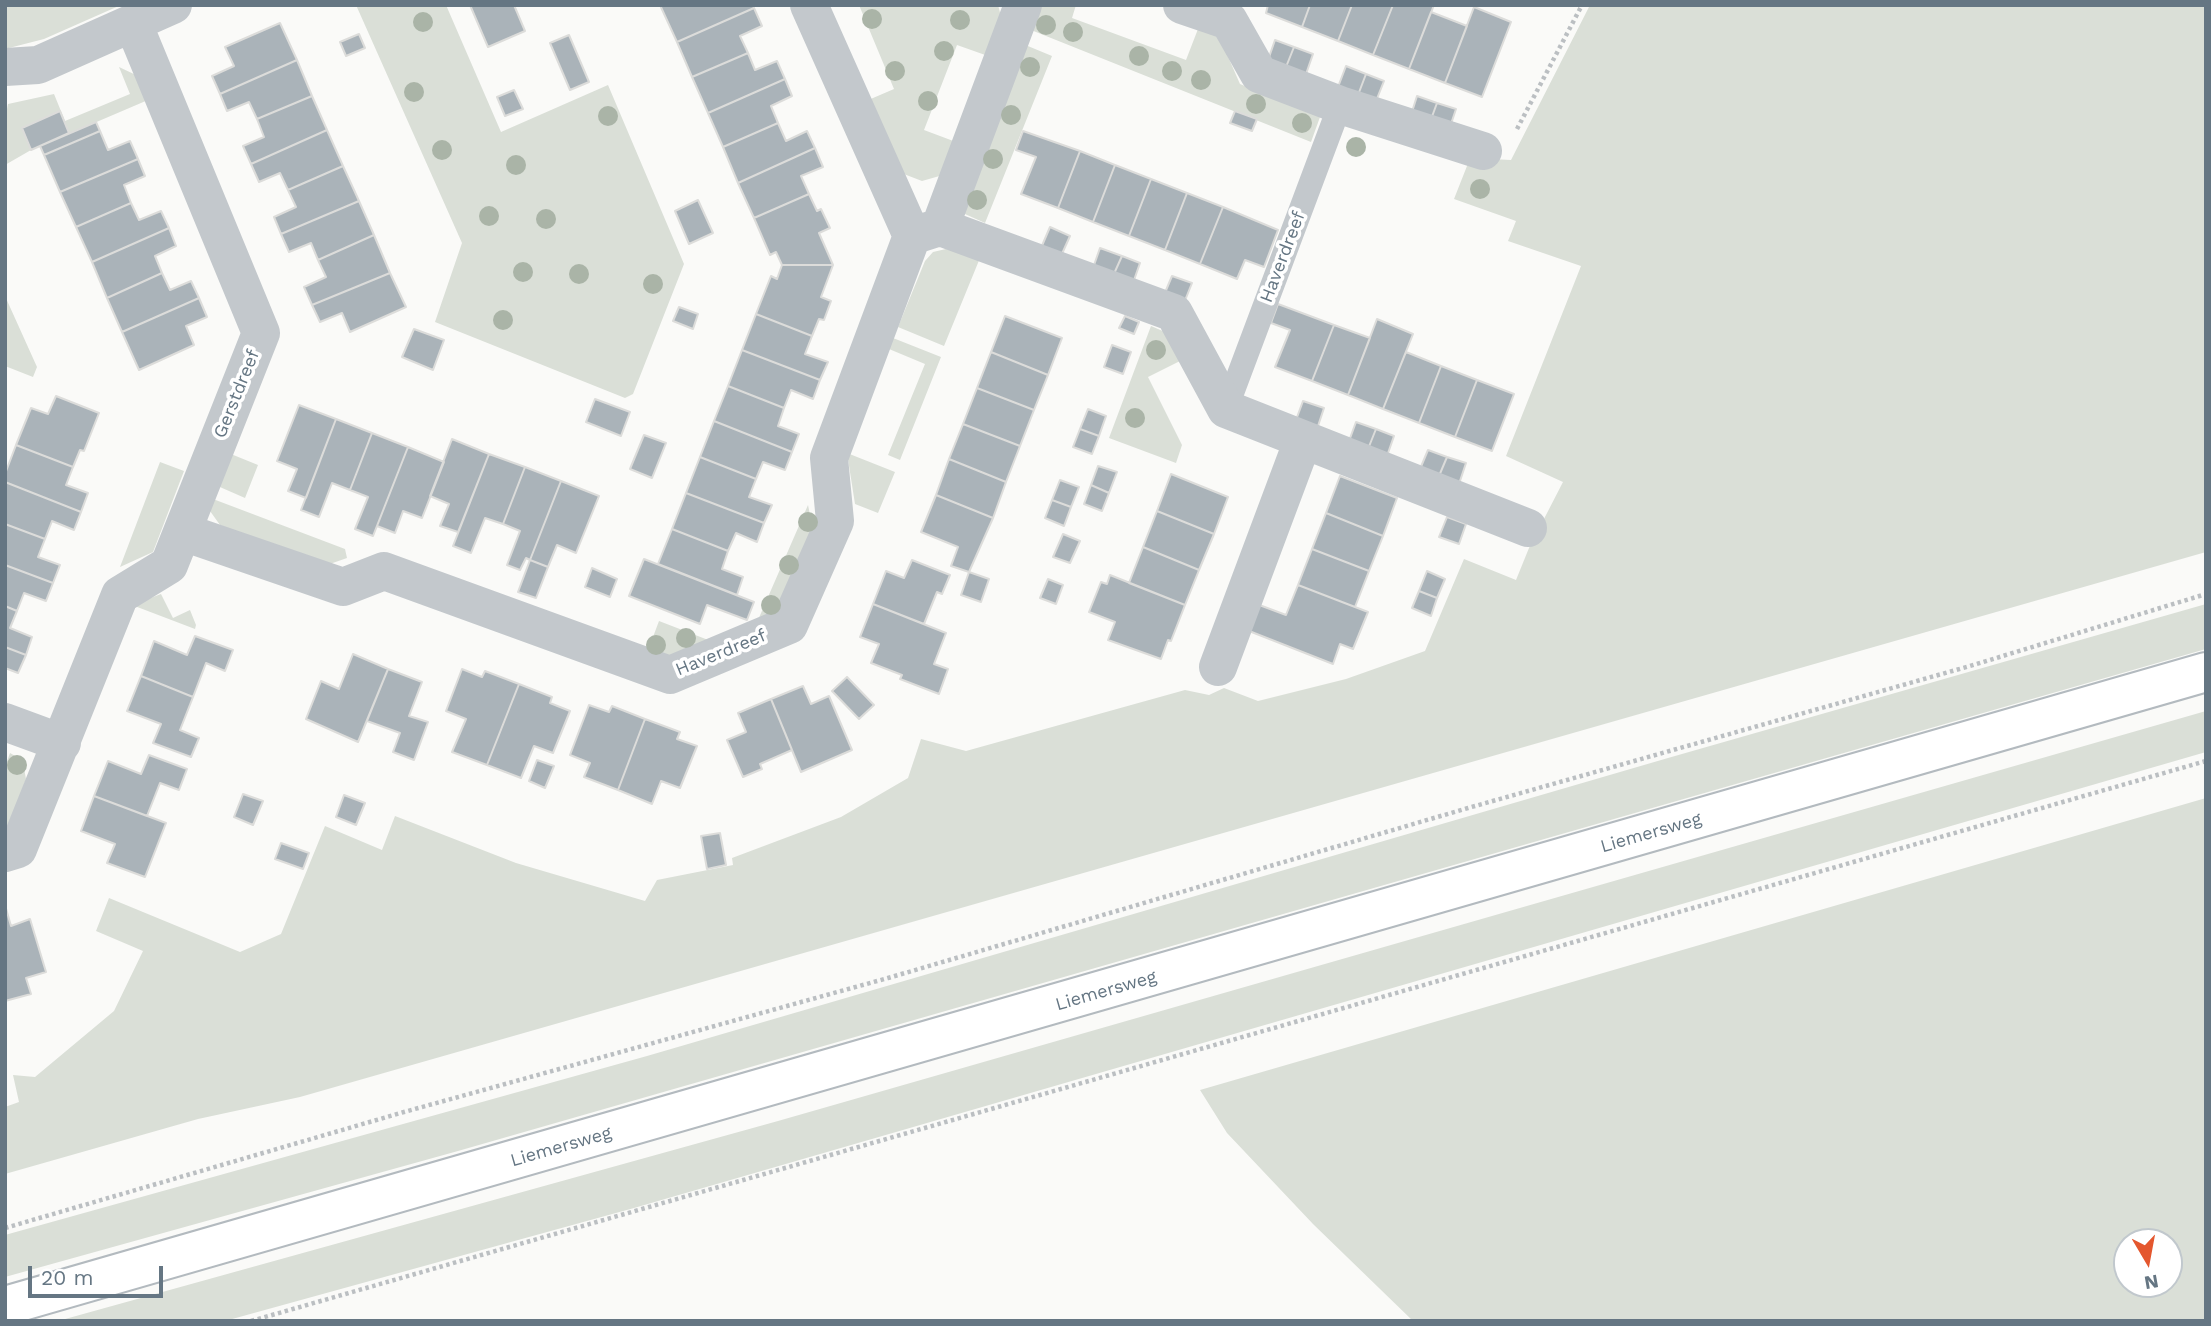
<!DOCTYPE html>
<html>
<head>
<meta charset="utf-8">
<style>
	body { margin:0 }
	#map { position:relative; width:2211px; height:1326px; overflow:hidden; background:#fafaf8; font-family:"Work Sans",sans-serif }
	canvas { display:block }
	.frame { position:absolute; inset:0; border:7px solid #657683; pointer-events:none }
	.north { position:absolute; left:2113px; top:1228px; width:70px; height:70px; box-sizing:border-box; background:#fff; border:2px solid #c1c8cd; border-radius:50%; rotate:170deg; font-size:19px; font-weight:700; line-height:28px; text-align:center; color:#657683 }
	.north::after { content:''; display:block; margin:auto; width:24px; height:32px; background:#e4572e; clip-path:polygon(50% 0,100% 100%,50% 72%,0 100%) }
	.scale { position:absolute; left:28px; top:1266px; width:135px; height:32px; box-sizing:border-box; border:4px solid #657683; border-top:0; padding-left:9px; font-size:21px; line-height:24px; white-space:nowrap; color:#657683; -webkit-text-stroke:5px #fff; paint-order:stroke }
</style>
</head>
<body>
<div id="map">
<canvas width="2211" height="1326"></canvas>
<div class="frame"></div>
<div class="north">N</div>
<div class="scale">20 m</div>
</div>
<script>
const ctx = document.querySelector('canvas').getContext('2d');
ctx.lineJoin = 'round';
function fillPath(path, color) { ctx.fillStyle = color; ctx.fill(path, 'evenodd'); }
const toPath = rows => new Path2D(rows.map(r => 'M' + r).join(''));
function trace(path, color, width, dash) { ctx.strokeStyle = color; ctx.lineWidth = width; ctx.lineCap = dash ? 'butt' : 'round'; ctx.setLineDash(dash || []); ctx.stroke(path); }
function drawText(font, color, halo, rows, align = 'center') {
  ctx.font = font + ' "Work Sans",sans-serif'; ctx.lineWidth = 7; ctx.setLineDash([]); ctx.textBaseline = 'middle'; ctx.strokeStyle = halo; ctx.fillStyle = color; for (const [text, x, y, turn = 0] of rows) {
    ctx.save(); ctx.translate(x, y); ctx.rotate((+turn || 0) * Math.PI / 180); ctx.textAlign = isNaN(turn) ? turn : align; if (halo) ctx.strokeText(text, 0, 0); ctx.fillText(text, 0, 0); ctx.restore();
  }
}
const green = toPath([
	[5,5,121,5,44,39,5,49],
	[356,5,446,5,501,132,608,85,684,264,633,394,625,398,435,322,462,243],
	[859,5,949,5,954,7,956,5,998,5,1002,20,988,56,957,45,924,130,956,142,943,175,922,181,896,171,866,101,894,89],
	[1041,5,1076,5,1072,18,1186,60,1198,29,1219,36,1240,84,1320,117,1311,142,1031,30],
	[1590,5,2206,5,2206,552,300,1097,198,1119,5,1174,5,1107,19,1102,13,1075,35,1077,114,1011,143,951,96,931,109,898,240,952,281,934,325,826,382,850,395,816,516,863,645,901,657,880,733,865,732,858,841,817,908,778,921,739,966,751,1185,690,1209,695,1224,688,1258,701,1346,679,1425,651,1464,559,1516,580,1529,548,1563,482,1506,456,1581,266,1508,241,1516,221,1454,199,1467,166,1472,158,1511,160],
	[1023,44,1052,56,985,223,956,210],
	[119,67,138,76,148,100,31,150,5,165,5,119,8,104,54,94,65,121,130,94],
	[946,249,980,258,944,346,898,327,925,261,933,252],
	[5,296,37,367,33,377,5,366],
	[1151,326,1165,332,1180,361,1148,377,1182,445,1176,463,1109,438],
	[893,338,941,357,900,460,888,455,925,364,889,349],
	[226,452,258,465,245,498,213,484],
	[847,453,895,472,878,513,855,504],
	[160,462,184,471,153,552,120,567],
	[213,499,345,549,347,558,327,565,220,525,210,511],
	[808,505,813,529,776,615,758,620],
	[161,594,173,618,190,610,196,625,195,629,132,605],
	[2206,604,2206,649,458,1151,5,1277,5,1235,647,1056,1668,758],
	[659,621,716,643,664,659,647,653],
	[2206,711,2206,752,634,1208,225,1321,58,1321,778,1121],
	[10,753,17,757,24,768,26,779,10,826,5,829,5,767],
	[2206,798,2206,1321,1413,1321,1313,1224,1227,1133,1200,1090],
	[2127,1242,2169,1242,2169,1284,2127,1284]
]);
const building = toPath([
	[470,5,514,5,525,31,488,47,470,5],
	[660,5,753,5,754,8,677,42,660,5],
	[1268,5,1310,5,1302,27,1266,13,1268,5],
	[1310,5,1352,5,1338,41,1302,27,1310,5],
	[1352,5,1393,5,1373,55,1338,41,1352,5],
	[1393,5,1434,5,1409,69,1373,55,1393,5],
	[1474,7,1511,22,1482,97,1445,83,1474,7],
	[754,8,762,26,740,36,748,53,692,77,677,42,754,8],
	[1431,12,1467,26,1445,83,1409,69,1431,12],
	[280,23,297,60,220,94,212,76,234,66,225,47,280,23],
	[359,34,365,48,346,56,340,42,359,34],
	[569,35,589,82,570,90,550,43,569,35],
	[1275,40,1294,47,1286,67,1268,60,1275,40],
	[1294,47,1313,54,1306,74,1286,67,1294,47],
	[748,53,755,70,777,61,785,79,708,113,692,77,748,53],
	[297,60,312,96,257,119,249,102,227,111,220,94,297,60],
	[1346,66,1366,74,1358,95,1338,87,1346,66],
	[1366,74,1384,81,1376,101,1358,95,1366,74],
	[785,79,792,96,771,106,778,123,723,147,708,113,785,79],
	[514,90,523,109,505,116,497,97,514,90],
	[312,96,327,130,251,164,243,146,264,137,257,119,312,96],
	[1417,96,1437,103,1430,122,1411,115,1417,96],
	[1437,103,1456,109,1449,130,1430,122,1437,103],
	[60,111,69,133,31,150,22,128,60,111],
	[1235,111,1257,119,1252,131,1230,123,1235,111],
	[96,122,100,131,44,155,40,146,96,122],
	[778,123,786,141,807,131,815,148,738,183,723,147,778,123],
	[327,130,343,166,288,190,280,173,259,182,251,164,327,130],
	[100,131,108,150,130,141,138,159,60,192,44,155,100,131],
	[1023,131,1080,151,1058,208,1021,194,1036,157,1016,150,1023,131],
	[815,148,823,167,801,176,809,194,754,218,738,183,815,148],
	[1080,151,1115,165,1093,222,1058,208,1080,151],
	[138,159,145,176,124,185,131,203,76,227,60,192,138,159],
	[1115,165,1151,179,1129,236,1093,222,1115,165],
	[343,166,359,201,281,234,274,217,296,207,288,190,343,166],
	[1151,179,1187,193,1165,250,1129,236,1151,179],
	[1187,193,1223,207,1200,264,1165,250,1187,193],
	[809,194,817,211,821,209,830,228,819,233,833,265,782,265,776,252,770,255,754,218,809,194],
	[698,200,713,233,689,244,675,211,698,200],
	[359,201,374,235,318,260,311,243,289,252,281,234,359,201],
	[131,203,139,220,161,211,169,228,92,262,76,227,131,203],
	[1223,207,1278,230,1264,267,1245,260,1237,279,1200,264,1223,207],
	[1050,227,1070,236,1061,256,1041,248,1050,227],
	[169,228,176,246,155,256,162,273,107,298,92,262,169,228],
	[374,235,390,273,312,305,304,287,326,277,318,260,374,235],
	[1100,248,1122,256,1113,276,1093,268,1100,248],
	[1122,256,1140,263,1133,283,1113,276,1122,256],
	[782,265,833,265,821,297,831,301,824,320,819,319,812,336,756,314,771,276,777,279,782,265],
	[162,273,170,290,191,281,199,298,122,332,107,298,162,273],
	[390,273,406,307,350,332,342,313,320,322,312,305,390,273],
	[1172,276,1192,283,1184,303,1164,295,1172,276],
	[199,298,207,317,186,326,194,345,139,370,122,332,199,298],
	[1278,304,1334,325,1312,381,1275,367,1290,330,1271,323,1278,304],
	[679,307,698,314,693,329,673,321,679,307],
	[756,314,812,336,805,354,828,362,820,380,742,350,756,314],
	[1005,316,1062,338,1048,375,991,352,1005,316],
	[1125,316,1139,322,1134,334,1119,328,1125,316],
	[1377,319,1413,334,1383,409,1348,395,1377,319],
	[1334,325,1370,338,1348,395,1312,381,1334,325],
	[414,329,444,340,433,370,402,357,414,329],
	[1112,345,1131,352,1123,374,1104,367,1112,345],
	[742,350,820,380,813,399,791,390,784,408,728,386,742,350],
	[991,352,1048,375,1034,410,977,388,991,352],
	[1406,352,1441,366,1419,423,1383,409,1406,352],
	[1441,366,1477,380,1455,437,1419,423,1441,366],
	[1477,380,1514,394,1492,451,1455,437,1477,380],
	[728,386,784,408,778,426,799,434,792,452,714,421,728,386],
	[977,388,1034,410,1020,446,963,424,977,388],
	[56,396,99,413,84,451,80,450,73,467,16,445,31,408,48,414,56,396],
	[595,399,630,412,621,436,586,422,595,399],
	[1303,401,1324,408,1317,429,1296,420,1303,401],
	[299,405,336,419,306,498,288,491,297,469,277,461,299,405],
	[1088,409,1106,416,1099,436,1080,429,1088,409],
	[336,419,372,433,350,490,332,483,319,517,301,510,336,419],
	[714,421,792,452,785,470,763,462,756,479,700,457,714,421],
	[1356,422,1376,429,1368,449,1349,441,1356,422],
	[963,424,1020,446,1006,482,949,459,963,424],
	[1080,429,1099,436,1092,454,1073,447,1080,429],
	[1376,429,1394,436,1387,456,1368,449,1376,429],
	[372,433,408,447,373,536,355,529,368,497,350,490,372,433],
	[644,435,666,443,652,478,630,469,644,435],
	[452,439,489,454,458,532,440,526,449,504,430,496,452,439],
	[16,445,73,467,66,485,88,493,81,512,5,482,5,474,16,445],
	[408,447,444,462,422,518,403,511,395,533,377,526,408,447],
	[1428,450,1447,457,1439,476,1420,469,1428,450],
	[489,454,525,467,503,524,485,518,471,553,453,546,489,454],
	[700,457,756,479,749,497,772,505,764,523,686,493,700,457],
	[1447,457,1466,463,1459,484,1439,476,1447,457],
	[949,459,1006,482,993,518,936,495,949,459],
	[1098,466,1117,472,1109,493,1091,485,1098,466],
	[525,467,561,481,530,560,526,558,520,570,507,565,520,531,503,524,525,467],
	[1171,474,1228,497,1214,534,1157,511,1171,474],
	[1340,476,1397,498,1383,536,1326,513,1340,476],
	[1060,480,1079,487,1071,507,1052,500,1060,480],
	[561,481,599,496,576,553,557,545,548,567,530,560,561,481],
	[5,482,81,512,74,530,52,521,45,539,5,524,5,482],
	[1091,485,1109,493,1102,511,1084,504,1091,485],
	[686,493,764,523,757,542,736,533,728,551,672,529,686,493],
	[936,495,993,518,969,572,951,566,958,547,921,532,936,495],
	[1052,500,1071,507,1064,526,1045,518,1052,500],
	[1157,511,1214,534,1199,570,1143,547,1157,511],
	[1326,513,1383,536,1369,571,1312,549,1326,513],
	[1447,517,1466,524,1459,544,1439,537,1447,517],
	[5,524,45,539,38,557,60,565,53,583,5,565,5,524],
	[672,529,728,551,722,569,743,577,737,595,658,564,672,529],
	[1063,534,1080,541,1070,563,1053,557,1063,534],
	[1143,547,1199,570,1185,605,1129,583,1143,547],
	[1312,549,1369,571,1355,607,1298,585,1312,549],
	[644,559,754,602,747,620,707,605,700,624,629,596,644,559],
	[530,560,548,567,536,598,518,592,530,560],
	[912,560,950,575,942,594,937,592,924,624,873,604,886,571,904,578,912,560],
	[5,565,53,583,46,601,24,593,17,611,5,606,5,565],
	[592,568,617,579,610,597,585,587,592,568],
	[1427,571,1445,579,1437,598,1419,591,1427,571],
	[969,572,989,579,981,602,961,595,969,572],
	[1110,575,1185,605,1171,641,1168,640,1161,659,1108,640,1115,622,1089,612,1101,582,1107,584,1110,575],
	[1048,579,1063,585,1056,604,1040,598,1048,579],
	[1298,585,1368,612,1353,649,1340,644,1333,664,1244,629,1254,603,1286,615,1298,585],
	[1419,591,1437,598,1431,616,1412,608,1419,591],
	[873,604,946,633,934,664,948,669,939,694,900,679,902,675,871,663,879,644,860,637,873,604],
	[5,606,17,611,10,628,32,637,26,655,5,647,5,606],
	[195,636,233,650,225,671,206,663,193,697,141,676,154,641,187,655,195,636],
	[5,647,26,655,18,673,5,668,5,647],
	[353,654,388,669,358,742,306,719,321,681,339,689,353,654],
	[388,669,422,682,409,716,428,722,414,760,393,752,400,733,367,721,388,669],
	[462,669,482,677,485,671,519,684,487,765,452,752,466,719,446,711,462,669],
	[141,676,193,697,180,730,199,738,191,757,153,743,161,724,127,711,141,676],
	[847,677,874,705,859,719,832,691,847,677],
	[519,684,552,697,550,703,570,711,553,753,534,746,521,778,487,765,519,684],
	[803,686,811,704,829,696,852,750,801,772,771,699,803,686],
	[771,699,792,750,760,764,762,769,743,777,727,740,746,732,738,713,771,699],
	[589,705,609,712,612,706,645,719,618,790,584,777,590,763,570,755,589,705],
	[645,719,680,732,677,739,697,746,680,788,661,781,652,804,618,790,645,719],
	[149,755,187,769,179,790,160,783,147,816,94,796,108,761,141,774,149,755],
	[537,760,554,766,545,788,529,781,537,760],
	[243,794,263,801,253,825,234,817,243,794],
	[344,795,365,803,356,825,336,817,344,795],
	[94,796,166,823,145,877,107,863,115,844,81,831,94,796],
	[720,833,726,865,707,869,701,836,720,833],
	[281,843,309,853,303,869,275,859,281,843],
	[5,905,11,926,30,919,46,972,26,978,31,994,5,1001,5,905]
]);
const path = toPath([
	[1517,129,1582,5],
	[5,1228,404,1112,888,978,1468,808,1970,666,2206,594],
	[251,1321,2206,761]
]);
const lane = toPath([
	[1226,409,1340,105]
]);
const street = toPath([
	[1182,5,1229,21,1259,74,1340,105,1483,151],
	[5,67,38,65,173,5],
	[940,227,1023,5],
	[912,236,940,227,1174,313,1226,409,1528,528],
	[183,532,343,587,384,571,670,675,789,625,835,521,829,458,912,236,809,5],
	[1218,667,1303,440],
	[5,722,62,743],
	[5,853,18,849,120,595,169,565,261,333,133,23]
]);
const secondary = toPath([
	[5,1306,2206,672]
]);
const trees = [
	[872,19],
	[960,20],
	[423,22],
	[1046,25],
	[1073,32],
	[944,51],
	[1139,56],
	[1030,67],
	[895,71],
	[1172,71],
	[1201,80],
	[414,92],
	[928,101],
	[1256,104],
	[1011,115],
	[608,116],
	[1302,123],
	[1356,147],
	[442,150],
	[993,159],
	[516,165],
	[1480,189],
	[977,200],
	[489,216],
	[546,219],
	[523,272],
	[579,274],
	[653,284],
	[503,320],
	[1156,350],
	[1135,418],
	[808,522],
	[789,565],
	[771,605],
	[686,638],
	[656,645],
	[17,765]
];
const streetNames = [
	["Haverdreef",1283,257,-69],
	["Gerstdreef",237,394,-68],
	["Haverdreef",721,653,-22],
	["Liemersweg",1651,833,-16],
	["Liemersweg",1106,991,-16],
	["Liemersweg",561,1147,-16]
];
fillPath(green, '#dadfd7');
fillPath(building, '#aab3b9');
trace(building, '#dcdcda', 2);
trace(secondary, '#b3babf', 42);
trace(path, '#bbbfc2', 4.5, [3.5, 3.5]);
trace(lane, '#c3c8cc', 24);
trace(street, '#c3c8cc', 38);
trace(secondary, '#fff', 38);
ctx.fillStyle = '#aab4a7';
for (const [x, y] of trees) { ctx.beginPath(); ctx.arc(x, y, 10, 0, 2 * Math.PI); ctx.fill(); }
drawText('18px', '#657683', '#fff', streetNames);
</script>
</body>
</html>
